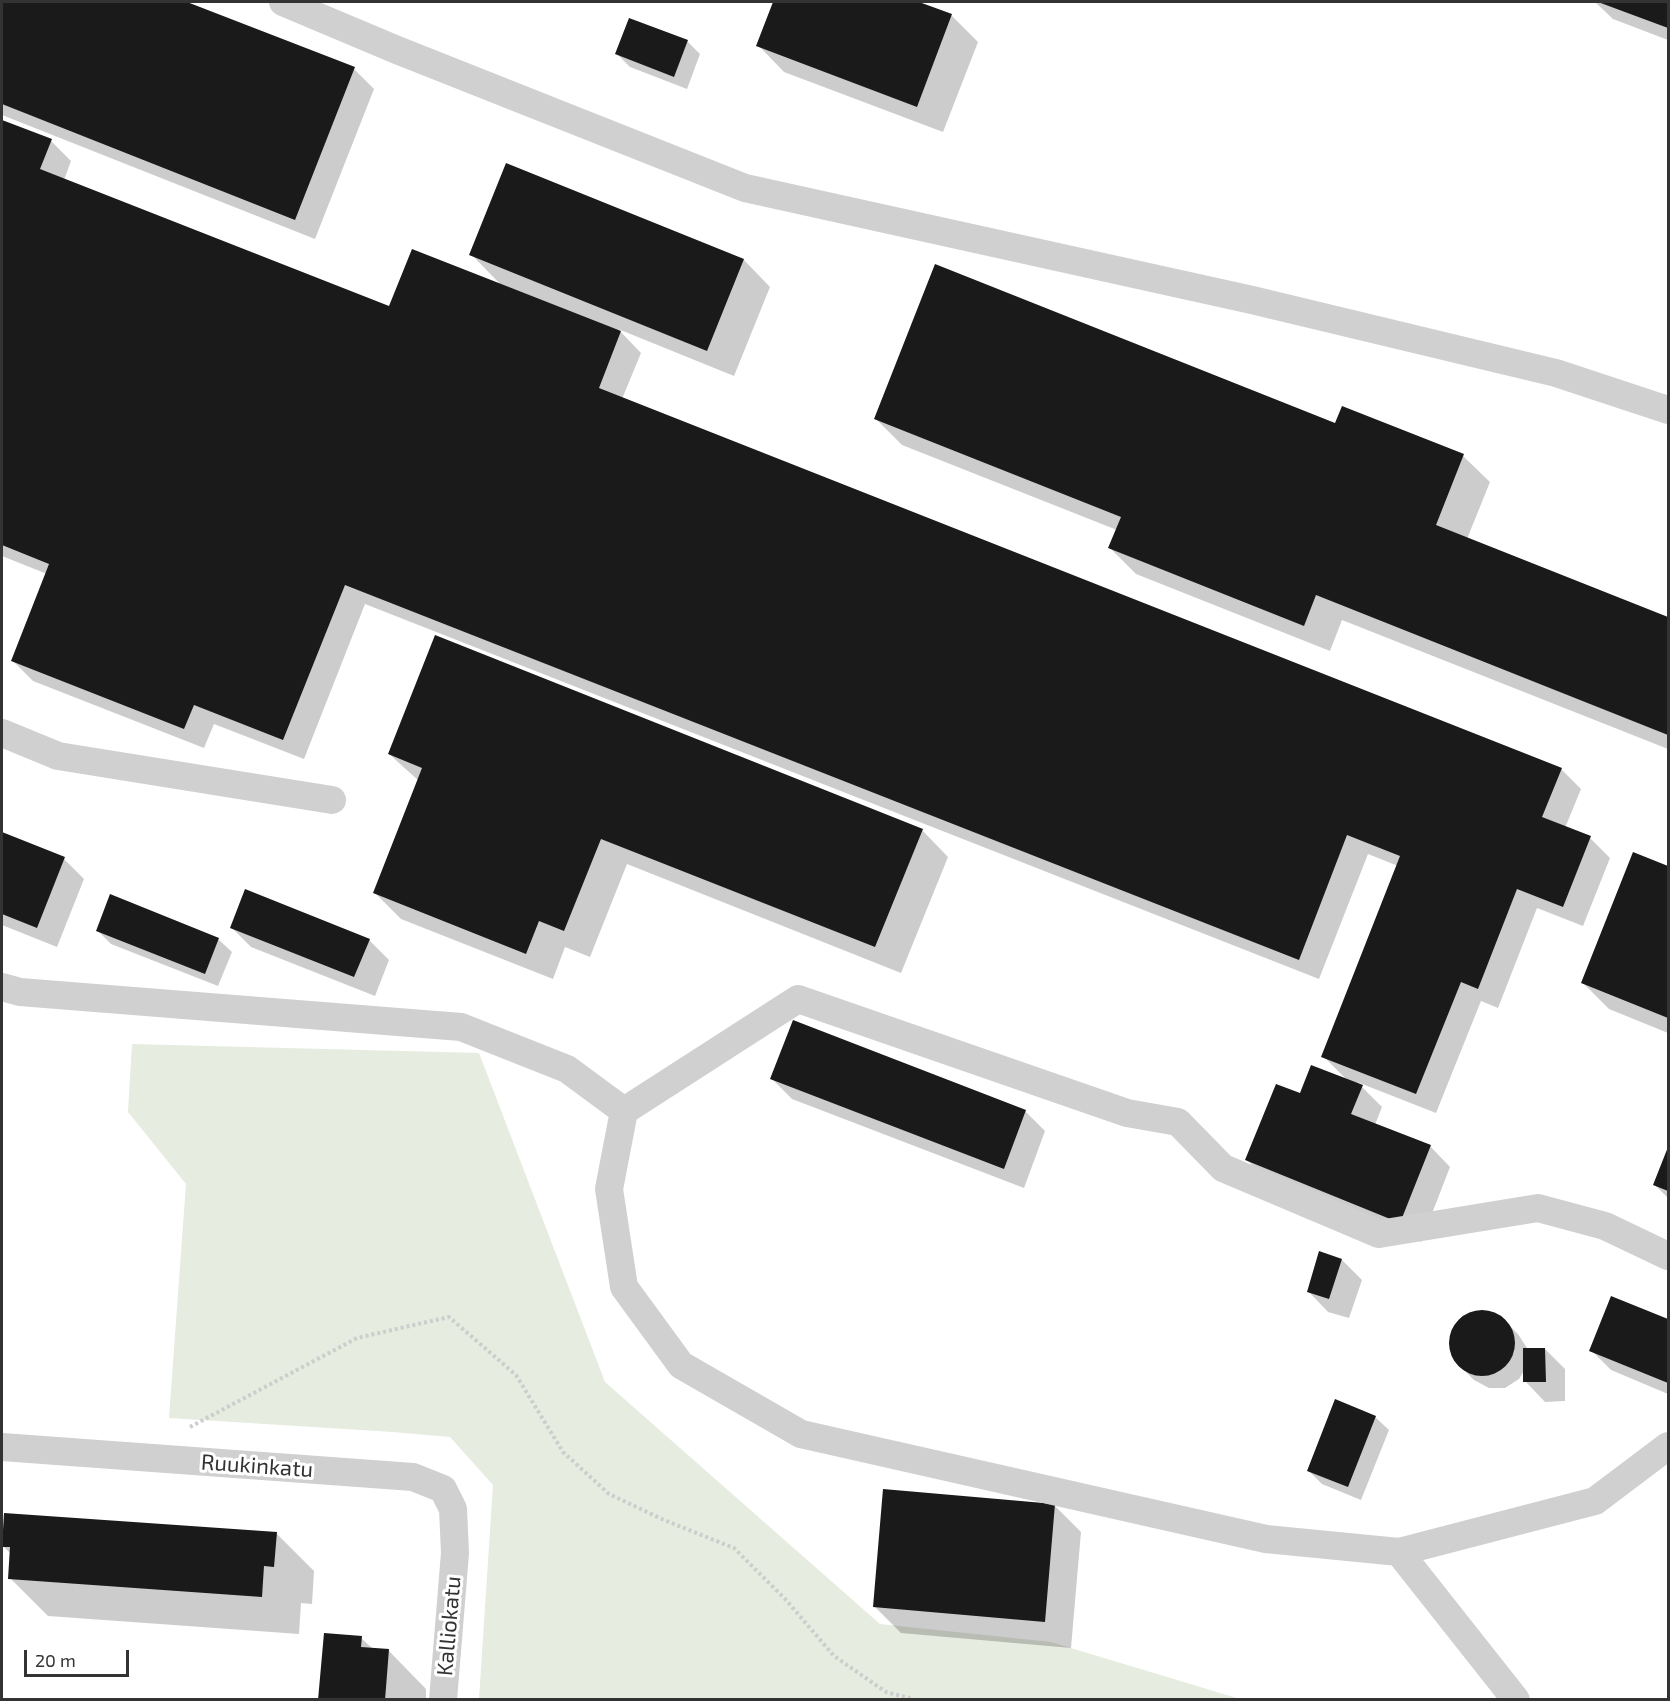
<!DOCTYPE html>
<html>
<head>
<meta charset="utf-8">
<style>
	body { margin:0 }
	#map { position:relative; width:1670px; height:1701px; overflow:hidden; background:#fff; font-family:"Exo 2",sans-serif }
	canvas { display:block }
	.frame { position:absolute; inset:0; border:3px solid #333; pointer-events:none }
	.scale { position:absolute; left:24px; top:1650px; width:105px; height:27px; box-sizing:border-box; border:3px solid #333; border-top:0; padding-left:8px; font-size:18px; line-height:21px; white-space:nowrap; color:#333; -webkit-text-stroke:4px #fff; paint-order:stroke }
</style>
</head>
<body>
<div id="map">
<canvas width="1670" height="1701"></canvas>
<div class="frame"></div>
<div class="scale">20 m</div>
</div>
<script>
const ctx = document.querySelector('canvas').getContext('2d');
ctx.lineJoin = 'round';
function fillPath(path, color) { ctx.fillStyle = color; ctx.fill(path, 'evenodd'); }
const toPath = rows => new Path2D(rows.map(r => 'M' + r).join(''));
function trace(path, color, width, dash) { ctx.strokeStyle = color; ctx.lineWidth = width; ctx.lineCap = dash ? 'butt' : 'round'; ctx.setLineDash(dash || []); ctx.stroke(path); }
function drawText(font, color, halo, rows, align = 'center') {
  ctx.font = font + ' "Exo 2",sans-serif'; ctx.lineWidth = 6; ctx.setLineDash([]); ctx.textBaseline = 'middle'; ctx.strokeStyle = halo; ctx.fillStyle = color; for (const [text, x, y, turn = 0] of rows) {
    ctx.save(); ctx.translate(x, y); ctx.rotate((+turn || 0) * Math.PI / 180); ctx.textAlign = isNaN(turn) ? turn : align; if (halo) ctx.strokeText(text, 0, 0); ctx.fillText(text, 0, 0); ctx.restore();
  }
}
const green = toPath([
	[132,1044,479,1053,605,1382,880,1624,1051,1642,1240,1699,479,1699,493,1485,450,1437,393,1432,169,1418,186,1184,128,1112]
]);
const shadow = toPath([
	[2,2,183,2,354,69,374,89,315,239,2,115],
	[775,2,915,2,951,15,978,42,943,132,784,72,758,45],
	[1595,2,1668,2,1668,40,1613,19],
	[687,41,700,54,687,89,630,67,617,54],
	[2,121,51,141,71,161,64,180,390,308,502,286,471,254,744,260,770,287,734,376,618,329,641,353,622,399,1561,769,1581,789,1565,828,1590,838,1610,858,1583,926,1537,908,1498,1008,1481,1001,1436,1113,1357,1082,1382,1107,1375,1125,1430,1146,1450,1167,1421,1242,1267,1180,1247,1160,1301,1095,1348,1081,1323,1056,1398,866,1368,854,1319,979,365,604,304,759,214,724,204,748,33,681,13,661,47,574,2,556],
	[1343,407,1463,456,1490,482,1467,539,1668,618,1668,749,1342,620,1330,651,1136,574,1110,548,1117,530,902,445,875,418,1335,425],
	[389,754,922,830,948,857,901,973,627,864,590,957,565,947,553,979,401,919,374,892,419,781],
	[2,834,64,859,84,879,57,947,2,925],
	[1633,854,1668,868,1668,1033,1609,1009,1583,983],
	[231,927,369,940,389,960,375,996,251,947],
	[97,930,218,939,232,952,218,986,111,944],
	[772,1079,1025,1111,1045,1131,1024,1188,792,1099],
	[1668,1151,1668,1198,1655,1185],
	[1342,1260,1362,1280,1349,1318,1328,1312,1308,1291],
	[1612,1298,1668,1320,1668,1394,1611,1370,1591,1350],
	[1487,1311,1504,1320,1518,1334,1527,1348,1545,1349,1565,1369,1565,1401,1545,1402,1525,1381,1525,1369,1519,1379,1505,1388,1489,1388,1474,1380,1460,1366,1452,1351,1452,1335,1459,1321,1474,1312],
	[1375,1417,1389,1430,1361,1500,1322,1484,1308,1470],
	[1055,1506,1081,1532,1071,1648,901,1633,874,1606],
	[276,1533,314,1571,312,1604,301,1603,299,1634,48,1616,10,1578,11,1554,3,1546],
	[361,1638,373,1649,389,1651,426,1689,426,1700,320,1700]
]);
const building = toPath([
	[2,2,187,2,355,67,295,220,2,104],
	[773,2,919,2,952,14,917,107,756,46],
	[1598,2,1668,2,1668,28],
	[629,18,688,40,674,77,615,54],
	[2,120,52,139,40,169,389,306,412,249,621,331,599,388,1562,768,1542,817,1591,836,1563,907,1517,889,1478,989,1461,982,1416,1094,1321,1057,1400,856,1347,835,1299,960,345,585,283,740,194,705,184,729,11,661,49,564,2,545],
	[506,163,744,259,707,351,469,255],
	[935,264,1335,423,1342,406,1464,454,1436,525,1668,617,1668,735,1316,595,1304,626,1108,548,1121,517,874,419],
	[435,635,923,829,875,947,601,839,564,931,539,921,526,954,373,893,422,768,388,754],
	[2,832,65,857,37,928,2,914],
	[1633,852,1668,866,1668,1018,1581,983],
	[245,889,370,939,354,977,230,928],
	[110,894,219,938,205,974,96,931],
	[793,1020,1026,1110,1004,1169,770,1079],
	[1311,1065,1363,1085,1351,1114,1431,1145,1400,1223,1245,1160,1276,1084,1300,1093],
	[1668,1147,1668,1191,1653,1185],
	[1319,1251,1342,1259,1329,1299,1307,1292],
	[1611,1296,1668,1319,1668,1383,1589,1351],
	'1449 1343a33 33 0 1 1 66 0a33 33 0 1 1-66 0Z',
	[1523,1348,1545,1348,1546,1382,1523,1382],
	[1335,1399,1376,1416,1348,1487,1307,1471],
	[883,1489,1055,1504,1045,1622,873,1607],
	[4,1513,277,1532,274,1567,264,1566,262,1597,8,1579,10,1547,2,1547],
	[324,1633,362,1636,361,1647,389,1649,385,1700,318,1700]
]);
const path = toPath([
	[190,1427,357,1338,449,1317,516,1375,563,1452,609,1494,664,1520,734,1548,786,1600,834,1656,886,1692,916,1700]
]);
const street = toPath([
	[283,2,397,50,745,188,1252,300,1556,373,1668,410],
	[2,733,58,756,332,800],
	[2,987,20,992,461,1027,567,1069,624,1111,798,999,1127,1113,1178,1122,1223,1168,1379,1234,1538,1208,1605,1226,1668,1256],
	[624,1111,609,1189,624,1287,681,1365,801,1434,1266,1539,1399,1552,1595,1501,1668,1446],
	[2,1447,413,1477,443,1489,453,1509,455,1553,443,1700],
	[1399,1552,1516,1700]
]);
const streetNames = [
	["Ruukinkatu",257,1466,4],
	["Kalliokatu",449,1626,-85]
];
fillPath(green, '#e6ecdf');
fillPath(shadow, '#0003');
fillPath(building, '#1a1a1a');
trace(path, '#cdcdcd', 4, [3, 3]);
trace(street, '#d0d0d0', 28);
drawText('22px', '#333', '#fff', streetNames);
</script>
</body>
</html>
